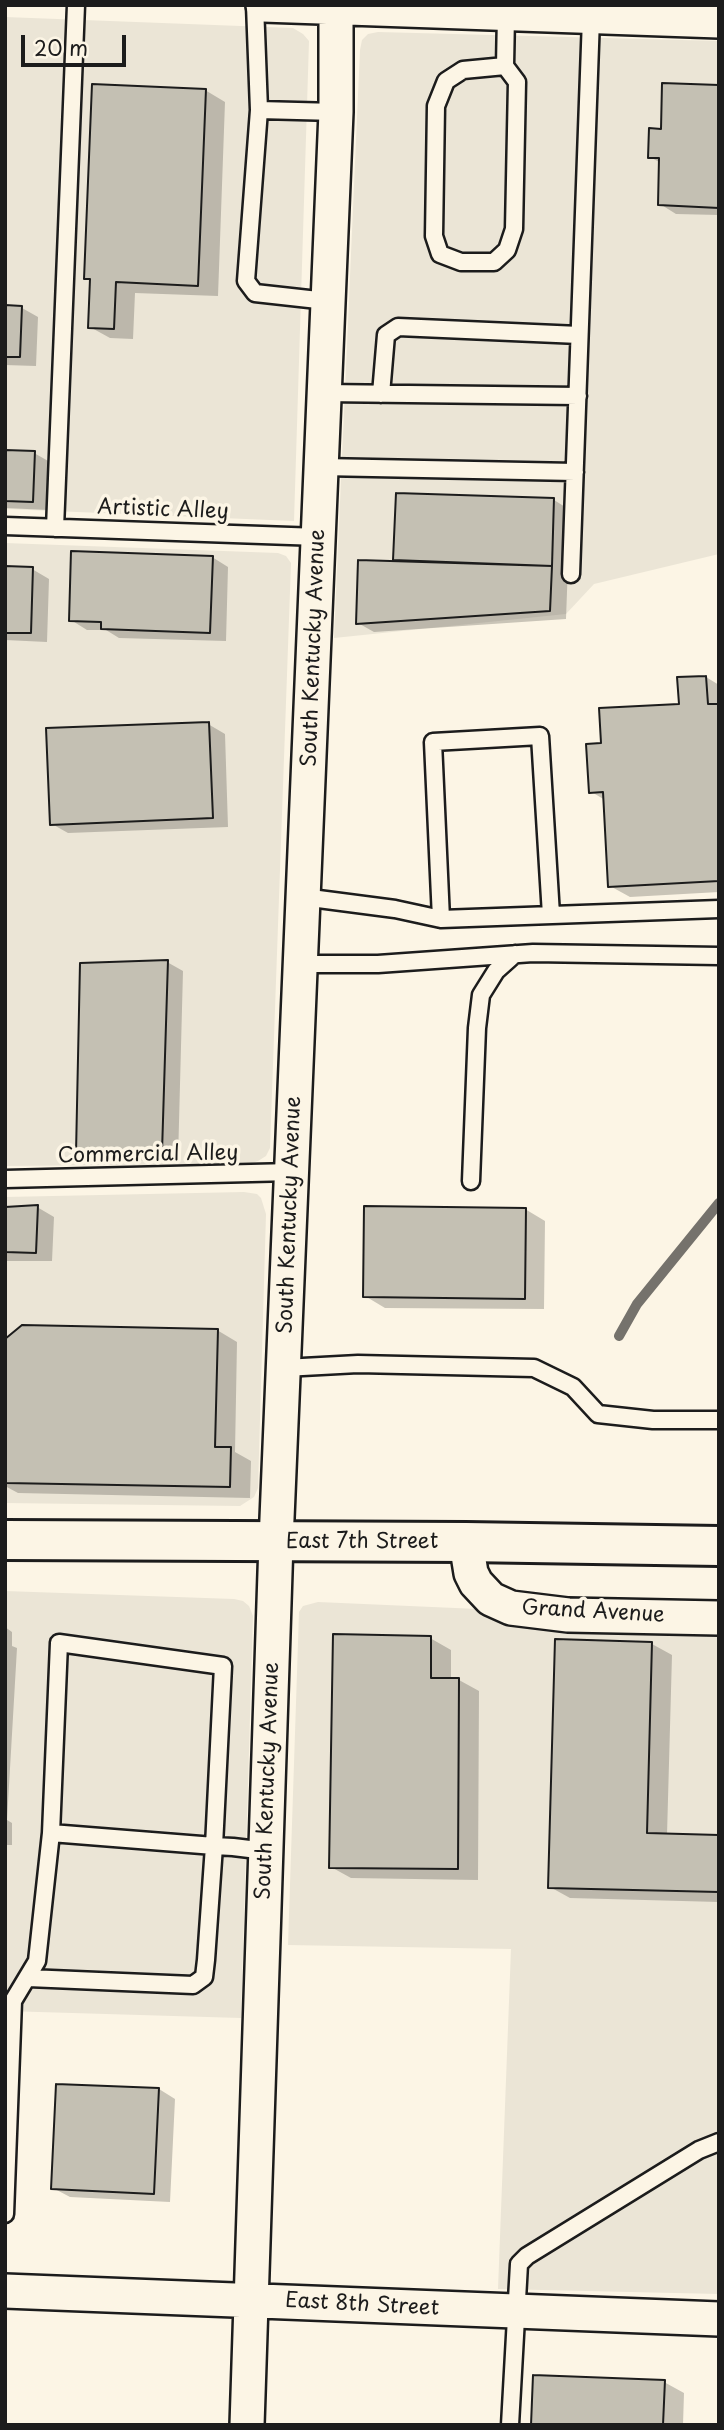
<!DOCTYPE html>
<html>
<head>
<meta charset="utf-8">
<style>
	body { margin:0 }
	#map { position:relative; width:724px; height:2430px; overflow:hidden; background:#fcf5e5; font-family:"Playpen Sans",sans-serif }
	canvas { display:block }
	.frame { position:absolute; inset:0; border:7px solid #1c1c1c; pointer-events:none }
	.scale { position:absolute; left:21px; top:35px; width:105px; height:32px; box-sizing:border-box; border:4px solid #1c1c1c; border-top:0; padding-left:9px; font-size:21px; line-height:24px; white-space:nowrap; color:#1c1c1c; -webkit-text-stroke:5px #fcf5e5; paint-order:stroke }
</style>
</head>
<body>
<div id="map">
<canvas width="724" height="2430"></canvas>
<div class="frame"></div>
<div class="scale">20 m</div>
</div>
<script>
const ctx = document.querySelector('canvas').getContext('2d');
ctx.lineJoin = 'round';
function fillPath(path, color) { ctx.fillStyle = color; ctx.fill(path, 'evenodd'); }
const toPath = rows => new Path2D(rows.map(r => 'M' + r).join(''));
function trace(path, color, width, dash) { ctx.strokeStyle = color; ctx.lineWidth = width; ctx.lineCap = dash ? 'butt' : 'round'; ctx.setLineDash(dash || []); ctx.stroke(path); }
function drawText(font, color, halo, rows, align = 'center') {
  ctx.font = font + ' "Playpen Sans",sans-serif'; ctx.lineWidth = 7; ctx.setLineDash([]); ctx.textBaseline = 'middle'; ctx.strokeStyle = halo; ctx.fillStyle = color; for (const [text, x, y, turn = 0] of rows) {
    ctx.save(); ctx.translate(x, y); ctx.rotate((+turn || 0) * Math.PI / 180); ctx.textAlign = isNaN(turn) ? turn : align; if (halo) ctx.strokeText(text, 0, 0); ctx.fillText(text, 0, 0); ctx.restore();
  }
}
const built = toPath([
	[5,17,293,28,303,34,309,41,294,521,5,509],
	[378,32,719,41,719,554,594,584,566,614,334,638,360,50,362,40,368,34],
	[5,543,278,553,286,556,291,563,270,1148,266,1156,258,1161,249,1164,5,1166],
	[244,1192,257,1194,261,1198,266,1214,258,1488,254,1497,240,1506,5,1503,5,1197],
	[5,1591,234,1599,243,1601,249,1606,253,1616,241,2018,5,2011],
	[318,1602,478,1609,719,1624,719,2294,498,2289,511,1949,288,1945,299,1612,303,1606]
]);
const shadow = toPath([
	[719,87,719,215,676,214,660,204,661,163,650,157],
	[205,90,225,102,218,296,135,293,133,339,110,338,90,327,92,281,86,278],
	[5,307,22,308,38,317,36,366,5,365],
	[5,452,34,453,50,462,49,510,5,508],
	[397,495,554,500,570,510,566,619,374,632,358,623,395,562],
	[212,557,228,567,226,641,119,638,106,630,87,630,71,620],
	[5,568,32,569,49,579,47,642,5,640],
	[706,677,719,685,719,892,630,897,610,886,605,800,590,791,603,745,681,706],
	[208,724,225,734,228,827,68,833,52,824],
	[167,962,183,971,178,1160,94,1162,78,1152],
	[37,1207,54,1217,52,1261,5,1261,5,1208],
	[525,1209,545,1221,544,1309,385,1308,365,1296],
	[217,1330,237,1342,235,1452,251,1461,250,1498,18,1493,5,1486,5,1341],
	[5,1627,12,1632,12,1646,17,1648,7,1820,12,1823,12,1845,5,1845],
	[430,1638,451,1650,451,1680,459,1680,479,1691,478,1880,351,1878,331,1867],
	[557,1641,652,1644,672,1655,667,1835,719,1837,719,1902,570,1898,550,1887],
	[159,2089,175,2099,170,2202,70,2197,53,2188],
	[664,2382,684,2393,683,2425,533,2425]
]);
const stream = toPath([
	[619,1336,637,1304,719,1203]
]);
const building = toPath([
	[662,83,719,85,719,208,658,205,659,158,648,158,649,128,661,129,662,83],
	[92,84,206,89,198,286,116,282,114,329,88,328,90,279,84,279,92,84],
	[5,305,22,306,20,357,5,357,5,305],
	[5,450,35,451,33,502,5,501,5,450],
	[396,493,554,498,552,566,393,560,396,493],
	[71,551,213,556,210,633,101,629,101,622,69,621,71,551],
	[358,560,552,566,550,611,356,624,358,560],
	[5,566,33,567,31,633,5,633,5,566],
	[706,676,708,704,719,704,719,881,608,887,603,792,589,793,586,744,601,743,599,708,679,704,677,677,706,676],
	[209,722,213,818,50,825,46,728,209,722],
	[168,960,162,1152,76,1153,80,963,168,960],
	[38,1205,36,1253,5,1252,5,1207,38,1205],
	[364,1206,526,1208,525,1299,363,1297,364,1206],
	[22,1325,218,1329,215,1447,231,1447,230,1487,5,1483,5,1339,22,1325],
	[333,1634,431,1636,431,1678,459,1678,458,1869,329,1868,333,1634],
	[555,1639,652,1642,647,1833,719,1835,719,1892,548,1888,555,1639],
	[56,2084,159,2088,154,2194,51,2189,56,2084],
	[533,2375,665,2380,663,2425,531,2425,533,2375]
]);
const lane = toPath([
	[255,5,259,110,246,281,255,293,327,301],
	[505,66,517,82,514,229,507,250,494,262,461,262,440,254,434,236,436,106,446,81,463,70,505,66,506,15],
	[259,110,336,112],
	[324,393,578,396],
	[381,394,386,335,398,327,579,335],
	[322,467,575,472],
	[5,526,319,537],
	[55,528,76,5],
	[571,574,591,18],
	[303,897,395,909,441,919,719,909],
	[441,919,433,742,540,736,551,915],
	[301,964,378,964,533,953,719,956],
	[5,1179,292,1172],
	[471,1181,477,1028,481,995,496,971,515,954],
	[284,1368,358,1364,534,1368,573,1387,598,1414,653,1420,719,1420],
	[28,1978,193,1985,204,1977,206,1960,214,1846,223,1666,59,1643,51,1833,214,1846,233,1847,266,1851],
	[5,2214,13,2001,37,1961,51,1833],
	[510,2425,519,2264,527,2256,699,2150,719,2142]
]);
const street = toPath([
	[263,5,719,21],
	[466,1542,471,1573,476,1583,491,1599,511,1608,568,1615,719,1618],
	[5,2291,719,2319],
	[247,2425,276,1542,336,112,336,5]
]);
const primary = toPath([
	[5,1540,466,1542,719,1546]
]);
const streetNames = [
	["Artistic Alley",163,510,2],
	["South Kentucky Avenue",314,648,-88],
	["Commercial Alley",148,1155,-1],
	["South Kentucky Avenue",290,1215,-88],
	["East 7th Street",362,1542],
	["Grand Avenue",593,1612,3],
	["South Kentucky Avenue",268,1781,-88],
	["East 8th Street",362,2305,3]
];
fillPath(built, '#ebe5d6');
fillPath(shadow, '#0003');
trace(stream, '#75726c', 10);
fillPath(building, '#c4c0b3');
trace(building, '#1c1c1c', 2);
trace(lane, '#1c1c1c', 21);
trace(street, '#1c1c1c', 38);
trace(primary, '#1c1c1c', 44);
trace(lane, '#fcf5e5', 16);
trace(street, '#fcf5e5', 33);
trace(primary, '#fcf5e5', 38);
drawText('21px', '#1c1c1c', '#fcf5e5', streetNames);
</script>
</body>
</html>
